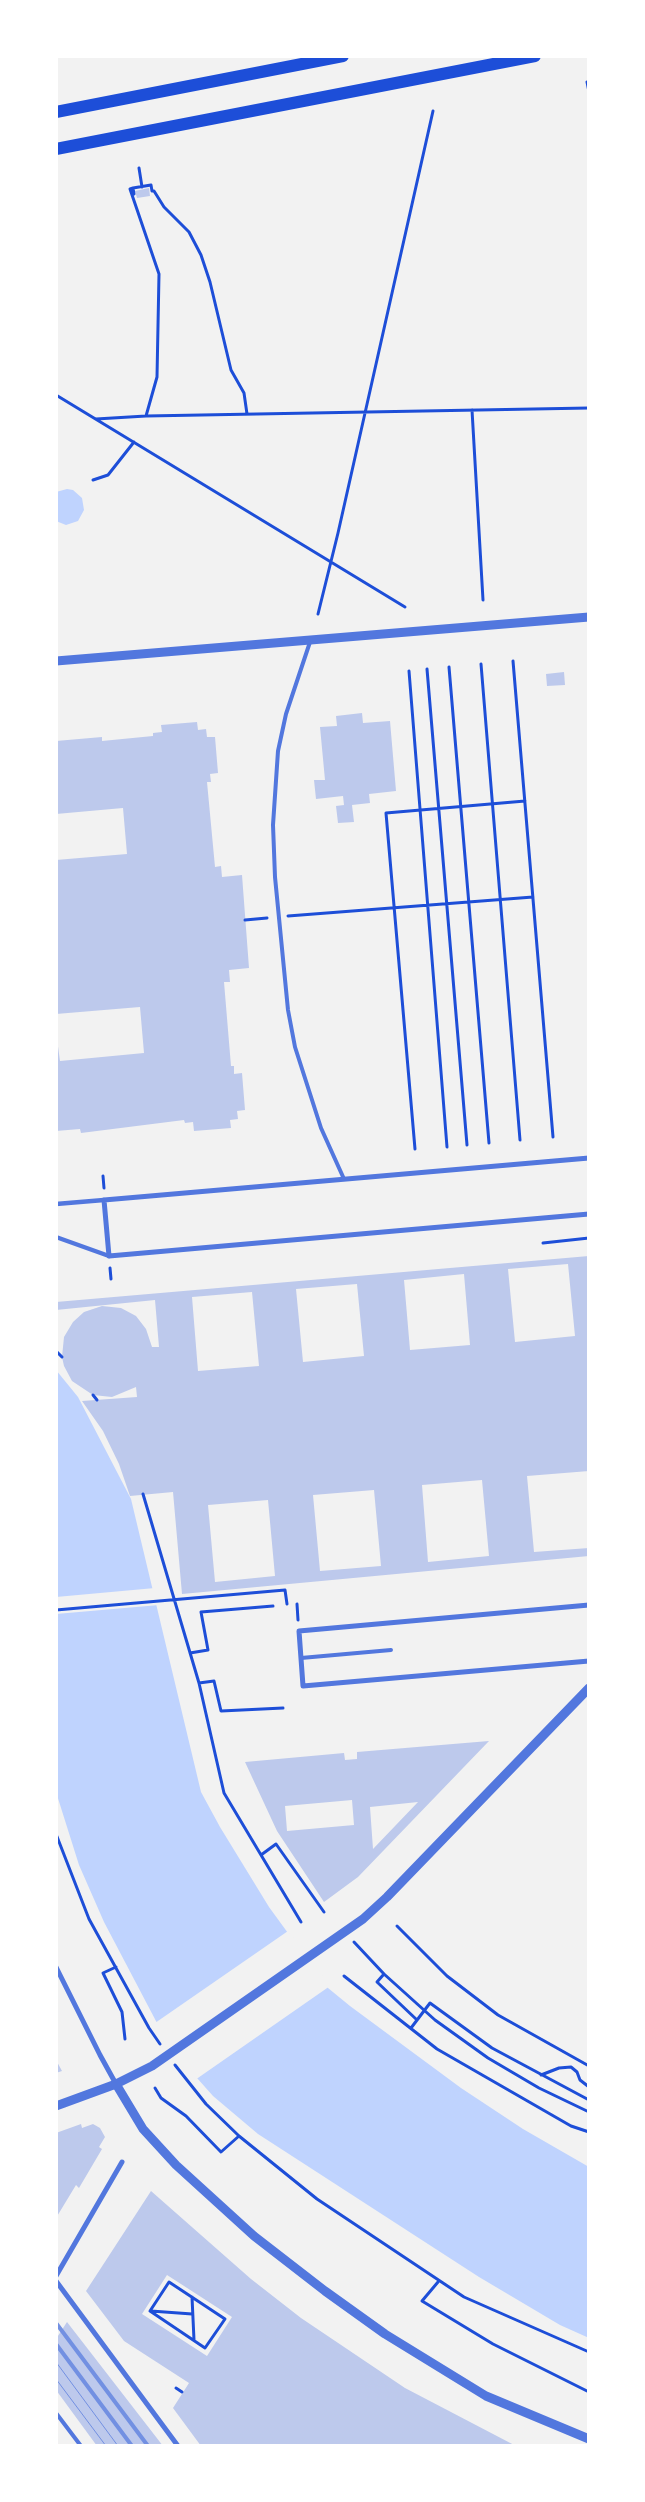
<!DOCTYPE html>
<html>
<head>
<meta charset="utf-8">
<style>
	body { margin:0 }
	#map { position:relative; width:645px; height:2502px; overflow:hidden; background:#f2f2f2; font-family:Poppins,sans-serif }
	canvas { display:block }
	.frame { position:absolute; inset:0; border:58px solid #fff; pointer-events:none }
</style>
</head>
<body>
<div id="map">
<canvas width="645" height="2502"></canvas>
<div class="frame"></div>
</div>
<script>
const ctx = document.querySelector('canvas').getContext('2d');
ctx.lineJoin = 'round';
function fillPath(path, color) { ctx.fillStyle = color; ctx.fill(path, 'evenodd'); }
const toPath = rows => new Path2D(rows.map(r => 'M' + r).join(''));
function trace(path, color, width, dash) { ctx.strokeStyle = color; ctx.lineWidth = width; ctx.lineCap = dash ? 'butt' : 'round'; ctx.setLineDash(dash || []); ctx.stroke(path); }
const water = toPath([
	[67,489,73,490,82,498,84,510,78,521,66,525,56,521,56,492],
	[56,1370,78,1397,131,1499,201,1792,220,1827,269,1907,328,1988,350,2006,461,2088,523,2129,589,2167,589,2338,560,2325,479,2277,258,2134,213,2096,197,2078,157,2023,104,1922,79,1865,56,1792]
]);
const pier = toPath([
	[155,1588,159,1605,56,1614,56,1597],
	[288,1931,330,1986,195,2080,155,2023]
]);
const building = toPath([
	[149,188,150,196,137,198,135,191],
	[564,672,565,685,547,686,546,674],
	[362,713,363,723,390,721,396,791,369,794,370,803,352,805,354,822,338,823,336,806,344,805,343,796,316,799,314,780,325,780,320,727,337,726,336,716],
	[197,722,198,730,206,729,207,737,215,737,218,773,210,774,211,782,207,782,215,867,221,866,222,877,242,875,249,968,229,970,230,982,224,982,231,1066,234,1066,234,1074,242,1073,245,1110,237,1111,238,1119,230,1120,231,1128,194,1131,193,1122,185,1123,184,1120,81,1133,80,1129,56,1131,56,1032,60,1061,144,1053,140,1007,56,1014,56,860,127,854,123,808,56,814,56,741,102,737,102,741,153,736,153,733,162,732,161,725],
	[589,1256,589,1471,527,1476,534,1552,589,1548,589,1556,182,1594,173,1492,130,1496,119,1464,103,1431,82,1401,137,1397,136,1387,112,1397,93,1395,72,1381,64,1366,62,1357,64,1337,73,1322,84,1312,102,1306,121,1308,136,1316,146,1329,152,1347,159,1347,155,1300,56,1310,56,1302],
	[568,1264,575,1336,515,1342,508,1269],
	[464,1274,470,1345,410,1350,404,1280],
	[357,1284,364,1356,303,1362,296,1289],
	[252,1292,259,1366,198,1371,192,1297],
	[482,1480,489,1556,428,1562,422,1485],
	[374,1490,381,1566,320,1571,313,1495],
	[268,1500,275,1576,215,1582,208,1505],
	[489,1741,358,1877,324,1902,277,1831,245,1762,344,1753,345,1760,357,1759,357,1752],
	[352,1800,354,1825,287,1831,285,1806],
	[418,1802,373,1849,370,1807],
	[56,2060,62,2071,56,2073],
	[81,2124,82,2128,93,2124,100,2128,105,2137,99,2147,102,2149,79,2188,76,2185,56,2218,56,2133],
	[151,2191,251,2279,301,2318,405,2388,516,2446,201,2446,173,2408,189,2383,124,2341,86,2291],
	[167,2275,232,2317,207,2356,142,2314],
	[67,2322,163,2446,97,2446,56,2390,56,2339]
]);
const path = toPath([
	[587,82,589,92],
	[139,168,142,187],
	[133,188,130,189,159,274,157,377,146,416],
	[134,194,133,188,151,185,152,191,154,191,164,207,189,232,201,255,210,282,231,370,244,393,247,414],
	[56,395,405,607],
	[472,410,483,600],
	[96,419,146,416,589,408],
	[93,480,108,475,134,442],
	[318,614,338,533,433,111],
	[513,661,553,1137],
	[481,664,520,1140],
	[449,667,489,1143],
	[427,669,467,1145],
	[409,671,447,1147],
	[288,916,533,897],
	[245,920,267,918],
	[415,1149,386,813,525,801],
	[103,1176,104,1188],
	[543,1243,589,1238],
	[110,1268,111,1279],
	[56,1351,62,1357],
	[93,1395,97,1400],
	[143,1494,199,1683,224,1793,301,1922],
	[297,1604,298,1620],
	[56,1610,285,1590,287,1604],
	[190,1653,208,1650,201,1612,273,1606],
	[199,1683,214,1681,221,1711,283,1708],
	[56,1834,89,1919,149,2028,160,2044],
	[261,1855,276,1844,324,1912],
	[397,1926,447,1976,498,2015,589,2066],
	[354,1942,384,1974,435,2020,488,2058,539,2088,589,2112],
	[116,1967,103,1973,122,2012,125,2039],
	[384,1974,377,1982,417,2020],
	[344,1976,437,2049,571,2126,589,2132],
	[411,2028,430,2003,492,2048,589,2100],
	[175,2065,206,2104,239,2136,317,2199,464,2297,589,2352],
	[541,2075,559,2068,571,2067,577,2072,580,2080,589,2087],
	[155,2088,161,2098,186,2116,221,2152,239,2136],
	[169,2282,225,2319,205,2348,150,2311,169,2282],
	[438,2282,422,2301,493,2344,589,2392],
	[192,2297,194,2340],
	[151,2311,192,2314],
	[176,2388,182,2392]
]);
const service = toPath([
	[310,642,286,714,278,751,273,825,275,877,288,1010,295,1047,321,1128,344,1179],
	[301,1658,391,1650],
	[56,2413,81,2446]
]);
const pedestrian = toPath([
	[56,1204,104,1200],
	[56,1237,109,1256]
]);
const minor = toPath([
	[589,1158,104,1200,109,1256,589,1214],
	[589,1605,299,1631,303,1686,589,1661],
	[56,1967,100,2055,116,2084],
	[56,2276,122,2162],
	[56,2281,178,2446]
]);
const tertiary = toPath([
	[56,661,589,617],
	[116,2084,143,2129,176,2165,254,2236,325,2291,385,2334,486,2396,589,2439],
	[56,2106,116,2084,152,2066,363,1919,387,1897,589,1688]
]);
const primary = toPath([
	[56,112,343,56],
	[56,149,535,56]
]);
const tram = toPath([
	[56,2362,118,2446],
	[56,2379,106,2446]
]);
const rail = toPath([
	[56,2323,148,2446],
	[56,2344,132,2446]
]);
fillPath(water, '#bfd3fe');
fillPath(pier, '#f2f2f2');
fillPath(building, '#bdc9ec');
trace(path, '#1d4ed8', 3);
trace(service, '#5277de', 4);
trace(pedestrian, '#5277de', 4.5);
trace(minor, '#5277de', 5);
trace(tertiary, '#5277de', 9);
trace(primary, '#1d4ed8', 12);
trace(tram, '#7290e2', 1);
trace(rail, '#7290e2', 4);
</script>
</body>
</html>
